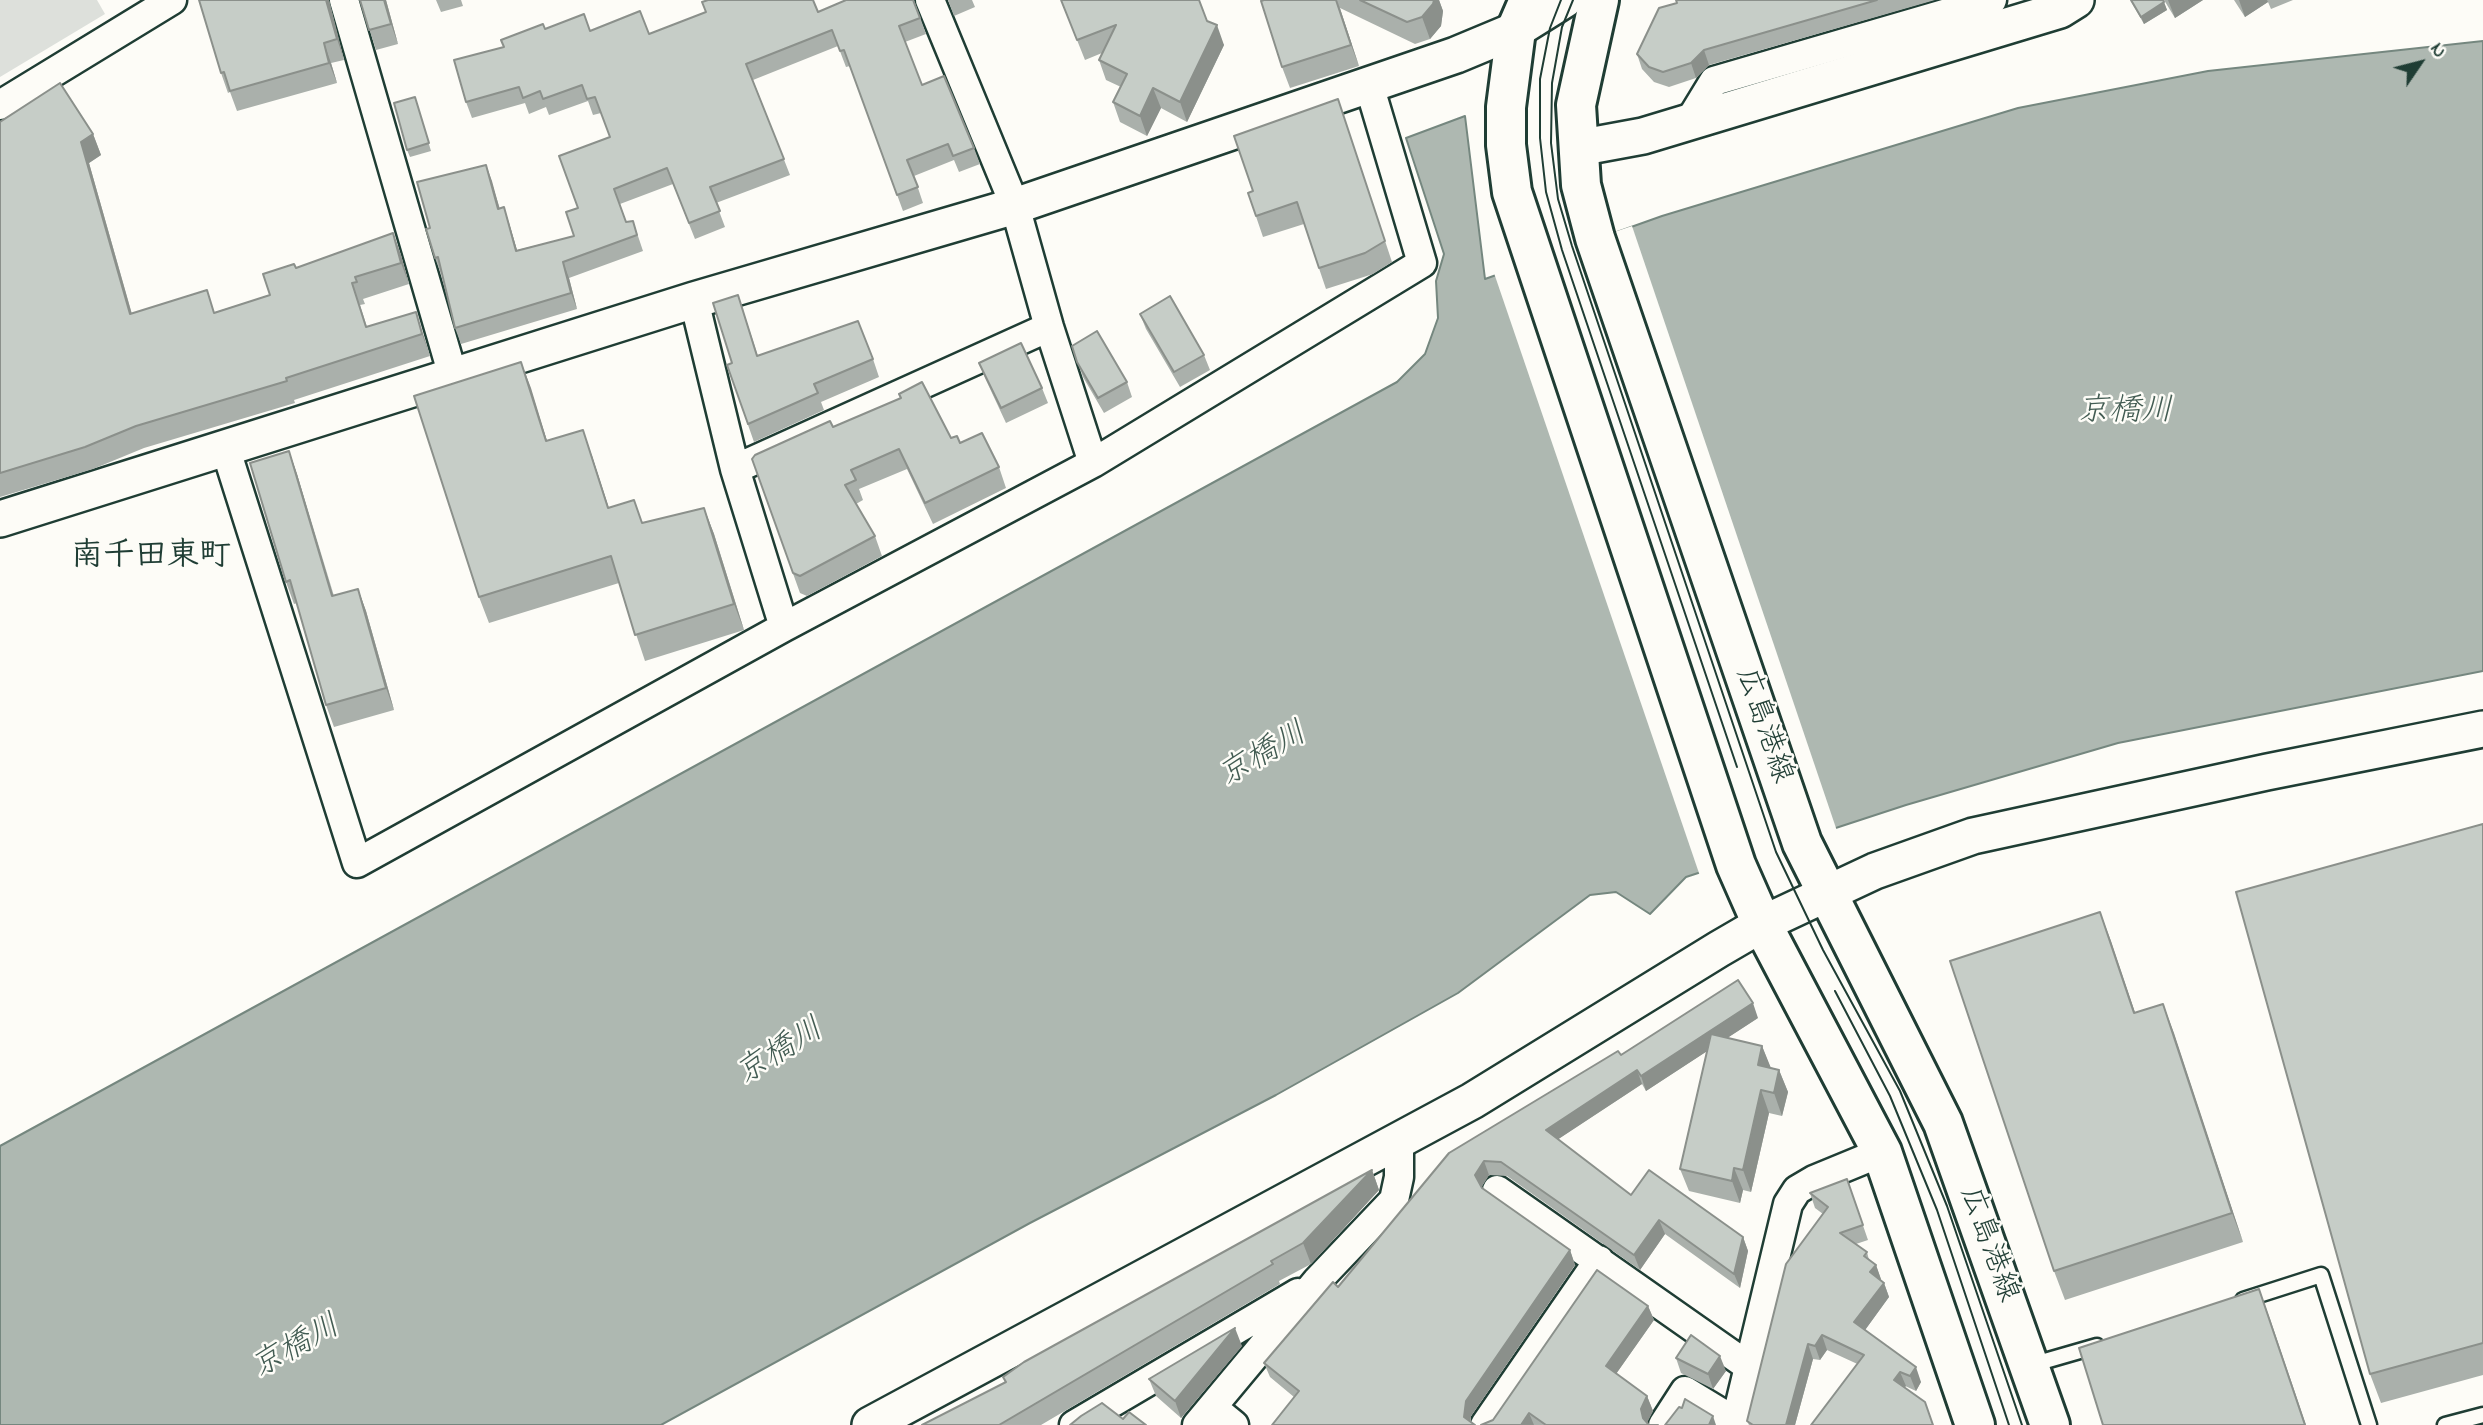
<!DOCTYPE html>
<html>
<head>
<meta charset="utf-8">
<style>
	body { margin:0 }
	#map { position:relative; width:2483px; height:1425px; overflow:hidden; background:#fdfcf7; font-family:"Indie Flower",sans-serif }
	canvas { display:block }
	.north { position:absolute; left:2385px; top:28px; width:70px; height:70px; -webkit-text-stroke:5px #fdfcf7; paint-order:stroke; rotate:55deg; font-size:19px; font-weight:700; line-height:28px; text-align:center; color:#1f3d34 }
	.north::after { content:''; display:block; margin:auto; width:24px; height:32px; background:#1f3d34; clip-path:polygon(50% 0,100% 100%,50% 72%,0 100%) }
</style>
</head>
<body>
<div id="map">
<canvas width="2483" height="1425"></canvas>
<div class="north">N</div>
</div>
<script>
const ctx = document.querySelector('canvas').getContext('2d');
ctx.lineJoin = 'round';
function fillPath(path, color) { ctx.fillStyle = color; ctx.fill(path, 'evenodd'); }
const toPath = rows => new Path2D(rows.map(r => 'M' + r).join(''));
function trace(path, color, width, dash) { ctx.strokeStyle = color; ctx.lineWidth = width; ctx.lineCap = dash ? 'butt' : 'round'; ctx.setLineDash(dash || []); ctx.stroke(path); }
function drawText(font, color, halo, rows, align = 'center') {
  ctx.font = font + ' "Indie Flower","Klee One",sans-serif'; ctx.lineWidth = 5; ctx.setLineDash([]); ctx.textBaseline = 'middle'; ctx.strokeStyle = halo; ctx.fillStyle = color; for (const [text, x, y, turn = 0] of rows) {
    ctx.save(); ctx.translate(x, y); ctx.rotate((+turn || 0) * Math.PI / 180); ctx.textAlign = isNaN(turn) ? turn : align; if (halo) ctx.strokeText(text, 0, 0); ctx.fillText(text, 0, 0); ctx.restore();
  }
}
const green = toPath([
	[0,0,97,0,105,14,0,77]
]);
const water = toPath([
	[2483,41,2483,671,2118,743,1906,805,1686,877,1650,914,1616,892,1590,895,1458,993,1276,1095,1030,1223,661,1425,0,1425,0,1146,1397,382,1425,354,1438,318,1436,281,1444,254,1406,138,1465,116,1485,279,1662,216,2018,108,2208,71,2483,41]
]);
const pier = toPath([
	[1632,226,1837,831,1700,876,1494,273]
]);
const service = toPath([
	[2243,1300,2321,1275,2369,1425],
	[2031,1365,2097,1346],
	[2445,1425,2483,1415]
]);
const minor = toPath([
	[344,0,453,376],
	[930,0,1015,206,1049,327,1093,463],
	[0,105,172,0],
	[1689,122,1714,81,1992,0],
	[694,300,735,469,784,627],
	[225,447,357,863,784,627,1093,463,1422,263,1369,85],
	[735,469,1049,327],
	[1497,1190,1748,1366],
	[1212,1407,1234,1425],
	[1074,1425,1298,1293],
	[1197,1425,1317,1281,1394,1200,1399,1177,1399,1139],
	[1485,1425,1599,1260],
	[1663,1425,1685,1391,1736,1422],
	[1735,1425,1788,1204,1797,1190,1814,1180,1882,1152]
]);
const tertiary = toPath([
	[1578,148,1643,136,2060,10,2076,0],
	[0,519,694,300,1015,206,1456,55,1516,30,1564,0],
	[870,1425,1472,1101,1719,949,1762,924,1875,871,1973,836,2267,772,2483,729]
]);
const secondary = toPath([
	[1529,0,1516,30,1506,107,1506,145,1512,192,1736,865,1762,924,1882,1152,1975,1425],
	[1599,0,1576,105,1581,185,1595,238,1802,843,1943,1123,2050,1425]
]);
const tram = toPath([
	[1561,0,1550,28,1540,79,1540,138,1546,192,1562,250,1737,767],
	[1573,0,1562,27,1552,83,1551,143,1558,199,1572,246,1776,852,1823,950,1900,1091,1947,1206,2022,1425],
	[1835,991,1890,1096,1937,1210,2009,1425]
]);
const wall = toPath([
	[329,0,344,60,331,63,337,83,237,111,230,92,228,93,221,73],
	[360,0,386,0,398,44,376,50],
	[436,0,461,0,463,6,441,12],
	[846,0,914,0,926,34,905,42,922,85,974,148,980,164,959,172,954,160,914,176,923,203,903,211,850,66,846,67,838,46,753,80,790,175,716,203,725,227,695,239,673,184,620,204,626,222,633,221,643,251,569,278,577,309,461,344,455,328,442,274,441,274,435,258,430,228,486,165,500,209,509,223,517,250,574,236,578,208,610,137,601,113,593,115,588,101,549,115,546,107,529,114,525,103,472,118,466,102,504,47,545,29,649,34,706,12,818,12],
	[948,0,972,0,975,7,954,16],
	[1061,0,1199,0,1207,21,1224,45,1187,122,1161,108,1147,136,1120,122,1113,102,1121,87,1106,80,1099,60,1102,53,1085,60],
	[1264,0,1439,0,1443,11,1441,26,1430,39,1415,44,1340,8,1359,66,1290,88,1282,67],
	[1676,0,1935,0,1709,65,1696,78,1669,87,1654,82,1642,69,1637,54,1677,3],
	[2130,0,2163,0,2167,10,2144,24],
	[2164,0,2203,0,2175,18],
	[2234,0,2293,0,2271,9,2268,2,2245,17],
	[417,104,431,151,410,157,407,150],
	[1345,120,1392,262,1373,274,1326,289,1304,224,1263,237,1248,193,1253,191],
	[0,122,93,134,101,155,89,163,132,314,215,312,270,295,296,268,393,233,401,255,409,284,363,299,365,304,360,305,367,327,423,334,430,356,294,400,295,403,144,448,93,469,0,497],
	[738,295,758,356,873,359,879,377,821,402,824,410,754,442,727,365,732,363],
	[1140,314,1204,355,1210,370,1180,387,1146,329],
	[1072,346,1127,382,1132,397,1104,413,1083,377],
	[521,362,547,441,592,456,609,508,642,523,704,508,714,534,744,630,645,661,619,583,489,623,479,597],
	[979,363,1042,388,1048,403,1006,423,985,378],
	[833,427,951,438,960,443,999,467,1006,488,933,524,907,469,859,489,863,500,856,504,875,536,882,556,807,596,800,593,752,459],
	[289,451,297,474,334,596,358,589,366,611,394,710,334,727,326,705,297,603,294,604,286,582],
	[2483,824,2483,1375,2381,1403,2370,1374],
	[2100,912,2135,1013,2163,1004,2243,1242,2065,1300,2054,1271],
	[1758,1018,1727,1038,1762,1046,1770,1067,1779,1070,1788,1092,1782,1116,1769,1113,1751,1192,1743,1190,1740,1203,1689,1191,1680,1169,1707,1051,1646,1091,1642,1084,1558,1139,1631,1195,1743,1237,1748,1251,1740,1288,1665,1234,1640,1270,1507,1176,1489,1175,1481,1188,1570,1250,1575,1265,1471,1416,1471,1422,1294,1397,1270,1377,1264,1363,1338,1287,1449,1153,1621,1055],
	[1372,1170,1379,1190,1311,1264,1279,1281,1280,1284,1041,1425,922,1425,1005,1383,1003,1377],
	[1847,1179,1868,1240,1856,1244,1867,1252,1869,1260,1876,1265,1881,1280,1884,1283,1889,1297,1865,1330,1921,1382,1916,1391,1827,1350,1820,1360,1813,1359,1795,1425,1749,1425,1747,1421,1823,1214,1815,1208,1810,1193],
	[1648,1306,1654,1320,1616,1374,1647,1396,1653,1411,1647,1422,1649,1425,1658,1425,1481,1425,1493,1420],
	[1242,1346,1181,1418,1156,1396,1149,1379],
	[1676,1358,1726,1371,1713,1389,1681,1373]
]);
const shadedWall = toPath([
	[326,0,329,0,344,60,337,39],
	[384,0,386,0,398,44,391,24],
	[1337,0,1359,66,1351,45],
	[1434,0,1439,0,1443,11,1441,26,1430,39,1422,17],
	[2168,0,2203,0,2175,18],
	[2239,0,2267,0,2268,2,2245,17],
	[2164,2,2167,10,2144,24,2141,17],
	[1217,25,1224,45,1187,122,1180,102],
	[324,43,331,63,337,83,329,63],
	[1704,50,1709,65,1696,78,1691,63],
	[1153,88,1161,108,1147,136,1140,116],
	[93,134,101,155,89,163,138,336,130,314,81,142],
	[486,165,492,181,504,225,498,209],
	[504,207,509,223,522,267,516,251],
	[393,233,401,255,409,284,401,263],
	[563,262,569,278,577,309,571,293],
	[416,312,430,356,422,334],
	[521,362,531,388,555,467,546,441],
	[583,430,592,456,617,534,608,508],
	[289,451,297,474,340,619,332,596],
	[704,508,714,534,744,630,734,604],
	[358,589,366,611,394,710,386,688],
	[2100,912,2111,941,2145,1042,2134,1013],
	[1753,1003,1758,1018,1646,1091,1641,1076],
	[2163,1004,2174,1033,2243,1242,2232,1213],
	[1762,1046,1771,1068,1758,1065],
	[1637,1070,1642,1084,1551,1144,1546,1130],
	[1779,1070,1788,1092,1782,1116,1774,1093],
	[1761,1090,1769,1113,1751,1192,1743,1170],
	[1484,1161,1489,1175,1480,1189,1475,1175],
	[1734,1168,1743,1190,1740,1203,1732,1181],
	[1372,1170,1379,1190,1311,1264,1303,1243],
	[1659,1220,1665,1234,1640,1270,1634,1255],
	[1743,1237,1748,1251,1740,1288,1734,1274],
	[1570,1250,1575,1265,1471,1416,1470,1425,1464,1417,1466,1401],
	[1876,1265,1881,1279,1875,1287,1870,1272],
	[1884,1283,1889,1297,1860,1337,1854,1322],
	[2259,1289,2270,1319,2306,1425,2305,1425],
	[1648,1306,1654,1320,1611,1381,1606,1366],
	[1235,1328,1242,1346,1181,1418,1175,1401],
	[1822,1335,1827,1350,1820,1360,1815,1346],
	[1808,1344,1813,1359,1795,1425,1786,1425],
	[1720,1356,1726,1371,1713,1389,1708,1374],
	[1916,1367,1921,1382,1916,1391,1910,1376],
	[1900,1372,1906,1386,1900,1394,1894,1380],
	[1647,1396,1653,1411,1647,1423,1643,1418,1641,1409],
	[1529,1413,1534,1425,1521,1425],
	[1713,1416,1716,1425,1709,1425]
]);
const building = toPath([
	[199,0,326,0,337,39,324,43,329,63,230,91,224,72,221,73,199,0],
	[360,0,384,0,391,24,369,30,360,0],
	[708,0,813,0,818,12,846,0,913,0,920,18,899,26,922,85,944,76,974,148,953,156,948,144,907,160,918,187,897,195,844,50,840,51,832,30,746,64,784,159,710,187,720,211,689,223,667,168,614,189,626,222,633,221,637,235,563,262,571,293,455,328,438,257,435,258,426,229,430,228,417,182,486,165,498,209,504,207,516,251,574,236,566,212,578,208,559,156,610,137,595,97,587,99,582,85,543,99,540,91,523,98,519,87,466,102,454,60,504,47,501,40,543,24,545,29,584,14,590,31,640,11,649,34,706,12,702,2,708,0],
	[1061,0,1199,0,1207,21,1217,25,1180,102,1153,88,1140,116,1113,102,1127,74,1099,60,1116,25,1077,40,1061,0],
	[1264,0,1336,0,1351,45,1282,67,1261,1,1264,0],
	[1360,0,1434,0,1433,4,1422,17,1407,22,1360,0],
	[1676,0,1877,0,1704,50,1691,63,1663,72,1649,67,1637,54,1659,8,1677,3,1676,0],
	[2131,0,2163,0,2164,2,2141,17,2131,0],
	[60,83,93,134,81,142,130,314,207,290,214,313,270,295,263,274,294,264,296,268,393,233,401,263,355,277,357,282,352,283,366,327,416,312,422,334,286,378,287,381,136,426,85,447,0,473,0,122,60,83],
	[415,97,429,143,407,150,394,103,415,97],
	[1338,99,1385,241,1365,253,1319,268,1297,202,1256,216,1248,193,1253,191,1234,136,1338,99],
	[738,295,757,356,858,321,873,359,814,384,818,393,748,424,727,365,732,363,713,303,738,295],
	[1170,296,1204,355,1174,372,1140,314,1170,296],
	[1097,331,1127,382,1098,398,1077,362,1072,346,1097,331],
	[1021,343,1042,388,1001,408,979,363,1021,343],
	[521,362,546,441,583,430,608,508,634,500,642,523,704,508,734,604,635,635,611,556,479,597,414,396,521,362],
	[922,382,951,438,957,436,960,443,982,433,999,467,925,503,899,449,851,470,856,480,845,485,875,536,800,576,793,573,752,459,755,455,830,421,833,427,901,398,899,394,922,382],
	[289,451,332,596,358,589,386,688,326,705,290,580,286,582,250,463,289,451],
	[2483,824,2483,1343,2370,1374,2236,892,2483,824],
	[2100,912,2134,1013,2163,1004,2232,1213,2054,1271,1950,961,2100,912],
	[1738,980,1753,1003,1641,1076,1637,1070,1546,1130,1631,1195,1649,1170,1743,1237,1734,1274,1659,1220,1634,1255,1501,1162,1484,1161,1475,1175,1482,1188,1570,1250,1466,1401,1464,1417,1475,1425,1272,1425,1299,1391,1264,1363,1333,1282,1338,1287,1449,1153,1618,1051,1621,1055,1738,980],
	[1711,1034,1762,1046,1758,1065,1779,1070,1774,1093,1761,1090,1743,1170,1734,1168,1732,1181,1680,1169,1711,1034],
	[1372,1170,1303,1243,1271,1261,1273,1264,999,1425,922,1425,1006,1382,1003,1377,1024,1362,1372,1170],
	[1847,1179,1863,1225,1840,1233,1867,1252,1864,1256,1876,1265,1870,1272,1884,1283,1854,1322,1916,1367,1910,1376,1900,1372,1894,1380,1925,1402,1933,1425,1811,1425,1864,1355,1822,1335,1815,1346,1808,1344,1786,1425,1753,1425,1747,1421,1786,1264,1828,1207,1810,1193,1847,1179],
	[1597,1270,1648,1306,1606,1366,1647,1396,1641,1409,1643,1418,1649,1425,1658,1425,1546,1425,1529,1413,1521,1425,1481,1425,1493,1420,1597,1270],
	[2259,1289,2305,1425,2103,1425,2079,1348,2259,1289],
	[1235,1328,1175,1401,1149,1379,1235,1328],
	[1691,1335,1720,1356,1708,1374,1676,1358,1691,1335],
	[1685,1399,1713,1416,1709,1425,1665,1425,1679,1407,1682,1408,1685,1399],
	[1102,1403,1123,1419,1129,1412,1146,1425,1070,1425,1081,1416,1102,1403]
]);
const streetNames = [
	["広島港線",1762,726,71],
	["広島港線",1987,1245,70]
];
const waterNames = [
	["京橋川",2125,414],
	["京橋川",1264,757,-30],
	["京橋川",781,1054,-32],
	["京橋川",297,1349,-29]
];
const neighbourhoodNames = [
	["南千田東町",151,559]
];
fillPath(green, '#dde0db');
fillPath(water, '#aeb8b1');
trace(water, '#75877f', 2);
fillPath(pier, '#fdfcf7');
trace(service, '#1f3d34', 19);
trace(minor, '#1f3d34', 33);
trace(tertiary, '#1f3d34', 40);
trace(secondary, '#1f3d34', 44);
trace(service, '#fdfcf7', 14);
trace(minor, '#fdfcf7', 28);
trace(tertiary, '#fdfcf7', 35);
trace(secondary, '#fdfcf7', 38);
trace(tram, '#1f3d34', 2);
fillPath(wall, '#aab0ab');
fillPath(shadedWall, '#8b908b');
fillPath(building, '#c6cdc7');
trace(building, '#8b908b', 2);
drawText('30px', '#1f3d34', '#fdfcf7', streetNames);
drawText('italic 32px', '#435c53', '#fdfcf7', waterNames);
drawText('bold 32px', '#1f3d34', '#fdfcf7', neighbourhoodNames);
</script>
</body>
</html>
